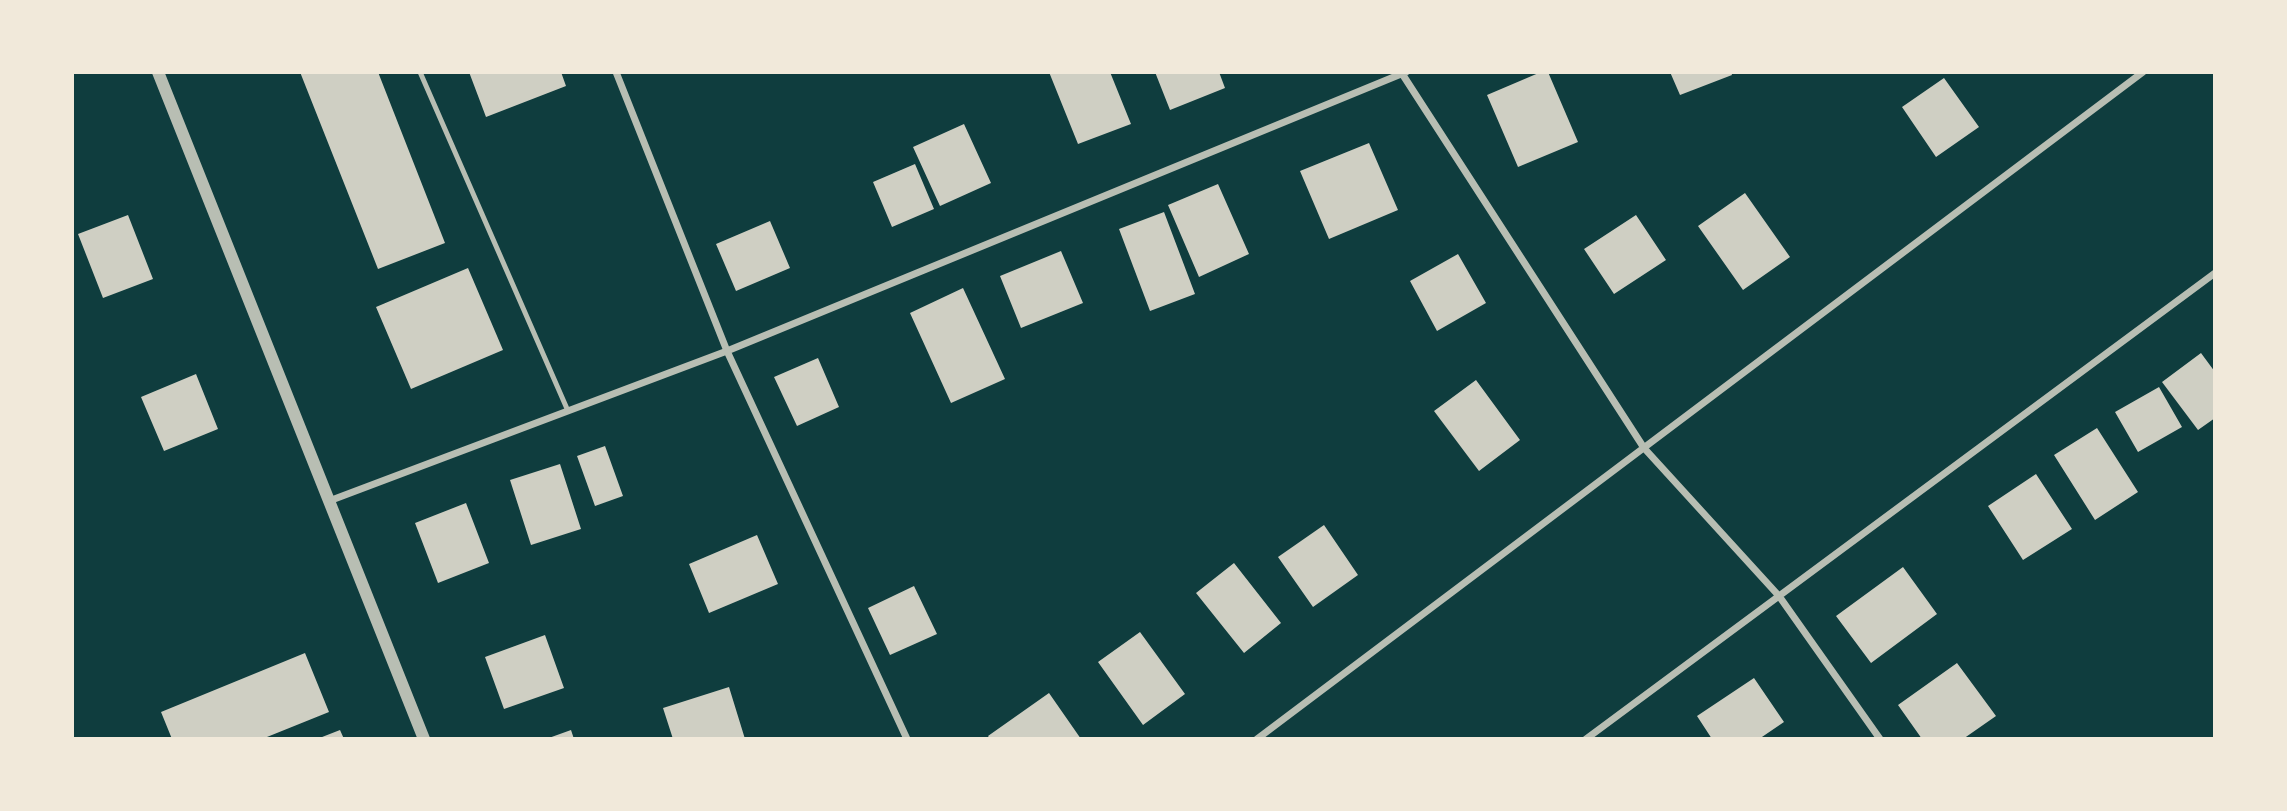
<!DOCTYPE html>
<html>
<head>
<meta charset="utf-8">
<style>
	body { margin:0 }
	#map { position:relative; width:2287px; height:811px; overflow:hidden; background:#0f3d3e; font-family:Ubuntu,sans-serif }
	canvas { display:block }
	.frame { position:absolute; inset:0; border:74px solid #f1e9da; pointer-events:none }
</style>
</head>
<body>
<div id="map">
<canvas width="2287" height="811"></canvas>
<div class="frame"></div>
</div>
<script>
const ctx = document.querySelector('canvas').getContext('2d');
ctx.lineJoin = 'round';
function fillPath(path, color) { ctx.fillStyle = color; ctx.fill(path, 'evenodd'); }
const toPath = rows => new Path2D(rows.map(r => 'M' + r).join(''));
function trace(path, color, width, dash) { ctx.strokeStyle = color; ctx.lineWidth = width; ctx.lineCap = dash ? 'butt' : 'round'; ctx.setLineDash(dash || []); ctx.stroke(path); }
const building = toPath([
	[300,72,378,72,445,243,378,269],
	[469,72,561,72,566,86,486,117],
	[1049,72,1110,72,1131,124,1078,144],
	[1155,72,1219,72,1225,88,1170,110],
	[1541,72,1548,72,1578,142,1518,167,1487,95],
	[1670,72,1731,72,1732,75,1680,95],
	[1944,78,1979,127,1936,157,1902,107],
	[964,124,991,183,940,206,913,147],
	[1369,143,1398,210,1329,239,1300,171],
	[915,164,934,209,892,227,873,182],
	[1218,184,1249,254,1199,277,1168,205],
	[1745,193,1790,257,1743,290,1698,226],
	[1164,212,1195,294,1150,311,1119,229],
	[128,215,153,279,103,298,78,234],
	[1636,215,1666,260,1614,294,1584,249],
	[770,221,790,268,736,291,716,244],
	[1061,251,1083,303,1021,328,1000,276],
	[1458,254,1486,303,1437,331,1410,281],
	[468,268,503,350,411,389,376,307],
	[963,288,1005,379,951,403,910,313],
	[2201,353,2215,372,2215,418,2198,430,2162,382],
	[818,358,839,407,797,426,774,377],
	[196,374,218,429,164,451,141,397],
	[1476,380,1520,440,1479,471,1434,411],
	[2159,387,2182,427,2138,452,2115,412],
	[2097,428,2138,492,2095,520,2054,455],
	[605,446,623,496,595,506,577,456],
	[560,464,581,529,531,545,510,480],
	[2036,474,2072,529,2023,560,1988,506],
	[466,503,489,563,438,583,415,523],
	[1324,525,1358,575,1313,607,1278,557],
	[757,535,778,584,709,613,689,564],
	[1234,563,1281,623,1244,653,1196,593],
	[1903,567,1937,614,1871,663,1836,616],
	[914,586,937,634,890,655,868,608],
	[1140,632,1185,694,1143,725,1098,662],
	[545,635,564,688,504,709,485,657],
	[305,653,329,712,262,739,172,739,161,712],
	[1957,663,1996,716,1963,739,1922,739,1898,705],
	[1754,678,1784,722,1759,739,1712,739,1697,716],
	[729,687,745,739,673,739,663,708],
	[1049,693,1081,739,990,739,988,736],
	[340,730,344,739,317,739],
	[571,730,574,739,546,739]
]);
const service = toPath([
	[420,72,568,411]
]);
const minor = toPath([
	[616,72,727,351,907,739],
	[1401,72,1644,448,1779,596,1880,739],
	[329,501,727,351,1406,72],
	[1257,739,2143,72],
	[1586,739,2215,273]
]);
const tertiary = toPath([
	[158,72,424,739]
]);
fillPath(building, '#cfcfc3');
trace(service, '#b8beb3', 5);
trace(minor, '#b8beb3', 7);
trace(tertiary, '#b8beb3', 12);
</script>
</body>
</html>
